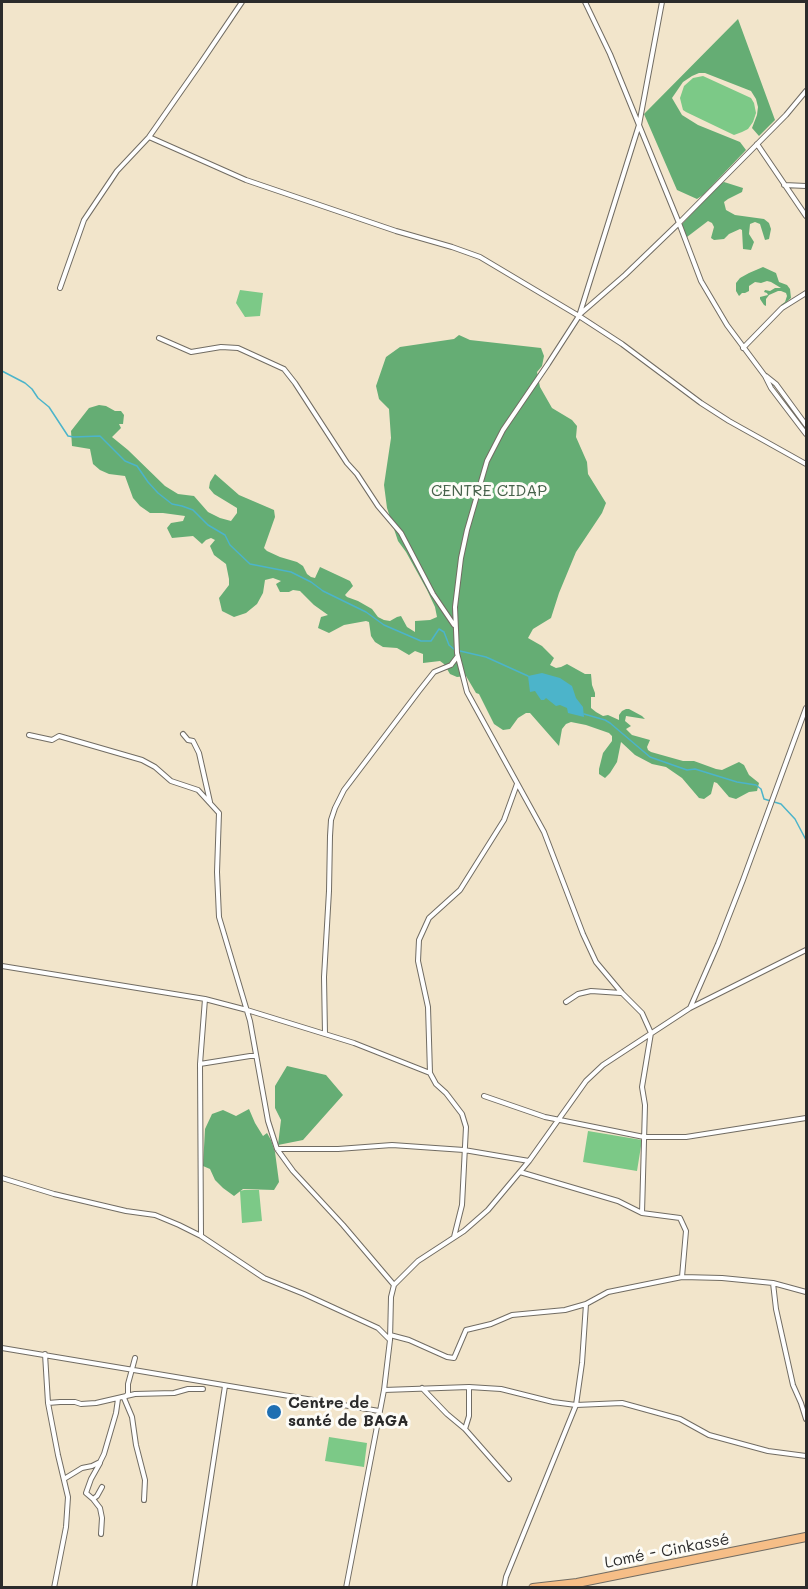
<!DOCTYPE html>
<html>
<head>
<meta charset="utf-8">
<style>
	body { margin:0 }
	#map { position:relative; width:808px; height:1589px; overflow:hidden; background:#f2e5cb; font-family:Mali,sans-serif }
	canvas { display:block }
	.frame { position:absolute; inset:0; border:3px solid #2b2b2b; pointer-events:none }
</style>
</head>
<body>
<div id="map">
<canvas width="808" height="1589"></canvas>
<div class="frame"></div>
</div>
<script>
const ctx = document.querySelector('canvas').getContext('2d');
ctx.lineJoin = 'round';
function fillPath(path, color) { ctx.fillStyle = color; ctx.fill(path, 'evenodd'); }
const toPath = rows => new Path2D(rows.map(r => 'M' + r).join(''));
function trace(path, color, width, dash) { ctx.strokeStyle = color; ctx.lineWidth = width; ctx.lineCap = dash ? 'butt' : 'round'; ctx.setLineDash(dash || []); ctx.stroke(path); }
function drawText(font, color, halo, rows, align = 'center') {
  ctx.font = font + ' Mali,sans-serif'; ctx.lineWidth = 6; ctx.setLineDash([]); ctx.textBaseline = 'middle'; ctx.strokeStyle = halo; ctx.fillStyle = color; for (const [text, x, y, turn = 0] of rows) {
    ctx.save(); ctx.translate(x, y); ctx.rotate((+turn || 0) * Math.PI / 180); ctx.textAlign = isNaN(turn) ? turn : align; if (halo) ctx.strokeText(text, 0, 0); ctx.fillText(text, 0, 0); ctx.restore();
  }
}
const green = toPath([
	[703,76,751,98,754,103,756,113,753,122,748,129,742,132,734,135,686,112,683,110,680,98,684,86,693,78],
	[240,290,263,293,260,316,245,317,236,303],
	[588,1131,642,1140,637,1171,583,1162],
	[244,1190,259,1190,262,1221,242,1223,240,1191],
	[329,1437,367,1443,364,1467,325,1461]
]);
const forest = toPath([
	[738,19,775,120,759,136,752,128,757,115,758,107,756,99,751,91,705,73,699,73,692,76,683,82,672,98,682,115,698,125,740,142,746,150,703,195,697,199,677,190,644,114],
	[724,182,743,188,742,192,728,199,724,202,726,210,735,215,764,219,769,223,771,229,769,239,765,240,760,224,755,222,750,224,749,234,754,242,751,250,743,249,742,230,740,229,729,234,724,239,714,240,711,238,714,227,712,223,708,221,687,237,682,227,682,224,719,185],
	[763,267,776,273,779,282,787,285,790,289,791,298,782,306,781,305,785,302,787,296,786,293,781,291,778,291,769,295,766,299,766,306,764,305,760,299,760,297,768,295,767,293,764,292,765,290,770,291,775,288,781,288,771,282,767,281,761,283,755,282,749,286,749,291,745,293,742,293,739,296,736,291,736,283,740,278,749,273],
	[459,335,470,340,541,348,544,356,542,366,537,372,540,387,552,408,572,420,577,426,576,437,587,462,588,474,606,503,602,513,576,552,559,593,551,618,533,629,528,638,542,646,554,658,550,665,556,668,561,667,567,664,585,674,591,674,592,685,595,693,595,697,591,697,591,708,596,712,603,716,608,715,619,720,619,715,622,711,626,709,629,709,642,716,645,719,626,716,625,721,631,726,626,729,632,735,650,740,647,747,648,750,651,752,683,761,694,761,716,769,722,770,739,762,744,765,749,775,759,783,757,791,749,792,736,799,729,797,717,783,714,782,711,794,704,799,699,798,682,778,666,767,652,764,635,755,621,742,617,762,610,773,605,778,599,774,599,769,603,753,612,741,612,736,609,733,586,725,571,722,566,724,562,729,559,746,530,713,526,713,518,718,510,729,503,730,494,724,479,694,476,693,466,676,457,677,450,674,444,664,440,661,423,663,423,654,415,651,409,655,397,648,383,647,375,642,371,636,369,622,366,621,344,625,329,633,318,628,321,617,328,615,314,605,300,591,293,590,289,592,280,592,276,584,281,581,273,578,265,580,263,593,257,604,246,613,234,617,222,611,219,598,229,585,229,579,226,564,214,555,210,546,215,540,211,538,206,540,202,544,193,536,172,538,167,528,171,523,183,521,185,516,163,513,150,513,140,506,133,498,125,476,109,474,100,470,93,464,90,449,72,446,71,431,89,408,99,405,106,406,115,411,121,411,124,415,123,424,119,424,121,428,112,437,128,450,165,486,178,494,194,496,208,512,220,518,231,521,237,513,237,508,214,494,209,488,210,482,215,474,239,495,274,510,275,517,264,548,267,551,280,557,297,562,303,566,307,574,311,577,315,578,320,567,350,581,353,586,345,595,347,597,358,601,372,609,378,617,384,620,390,621,397,617,401,616,407,627,415,632,415,621,430,620,437,617,435,607,427,590,406,552,398,541,387,508,384,485,391,438,389,409,379,399,376,386,386,357,400,347,454,339],
	[287,1066,326,1075,343,1095,303,1140,278,1145,281,1120,275,1108,275,1086],
	[249,1109,255,1123,263,1136,267,1133,271,1140,275,1152,279,1182,274,1190,243,1189,234,1196,223,1188,215,1180,210,1169,203,1166,205,1129,212,1114,223,1110,236,1116]
]);
const water = toPath([
	[542,673,560,678,572,686,576,698,583,707,584,717,568,713,567,708,560,705,556,706,546,698,544,700,541,700,535,691,530,692,528,676]
]);
const stream = toPath([
	[2,371,25,383,32,389,38,398,49,407,68,436,74,437,100,436,125,461,137,466,148,482,158,493,172,504,182,506,193,510,208,525,225,535,230,545,250,564,291,572,311,582,323,591,366,612,384,625,421,641,431,641,439,629,444,632,449,645,455,650],
	[460,651,486,657,528,676],
	[584,714,605,720,610,723,650,757,687,770,695,769,737,782,756,785,761,789,764,799,781,804,795,819,806,840]
]);
const street = toPath([
	[585,2,610,54,679,223,701,281,727,325,765,376,771,388,806,434],
	[149,137,246,180,396,231,452,247,480,257,579,316,622,344,701,403,729,421,806,464],
	[757,144,806,216],
	[784,185,806,186],
	[60,288,84,220,117,171,149,137,198,67,242,2],
	[579,315,625,275,679,223,786,115,806,91],
	[159,338,191,352,221,347,238,348,284,369,295,383,347,463,357,474,378,506,401,533,433,594,454,625],
	[743,348,782,308,806,293],
	[766,376,776,384,806,425],
	[183,734,188,740,193,741,199,753,210,802],
	[29,735,52,740,59,736,142,760,155,767,171,781,198,790,219,813,217,872,219,917,250,1021,268,1121,277,1149,293,1171,343,1225,394,1285],
	[2,966,205,999,247,1010,354,1043,430,1073],
	[566,1002,578,994,591,991,621,993],
	[690,1008,718,944,743,880,806,708],
	[325,1034,324,977,329,891,330,836,331,820,335,808,344,790,419,691,434,672,451,665,457,657],
	[200,1064,250,1056,255,1056],
	[484,1096,545,1117,644,1137,686,1137,806,1118],
	[277,1149,338,1149,392,1145,464,1150,529,1161],
	[520,1172,618,1201,642,1213,680,1218,686,1231,682,1277],
	[2,1178,54,1194,126,1211,155,1215,179,1225,201,1236,264,1278,304,1294,378,1328,390,1340],
	[642,1213,645,1105,642,1087,651,1033,642,1013,622,993,596,962,583,934,544,832,467,692,457,653,455,607,461,558,467,530,487,461,503,430,548,364,579,316,639,125,662,2],
	[201,1236,200,1064,205,999],
	[454,1237,462,1205,466,1127,462,1114,446,1093,436,1084,430,1073,428,1007,418,961,419,940,429,918,460,890,504,820,517,784],
	[773,1283,776,1309,793,1385,801,1403,806,1419],
	[390,1335,409,1340,447,1357,454,1358,466,1330,491,1324,512,1315,565,1310,586,1304],
	[2,1348,379,1411],
	[45,1354,48,1403,58,1455,68,1497,66,1527,54,1588],
	[135,1358,128,1384,128,1394,124,1398,132,1417,136,1445,145,1480,144,1500],
	[422,1388,447,1414,465,1429,509,1479],
	[384,1390,469,1387,501,1389,553,1402,576,1405,622,1403,680,1419,709,1435,768,1451,806,1456],
	[48,1403,60,1402,75,1402,81,1404,96,1403,135,1394,174,1393,188,1389,203,1389],
	[465,1429,469,1416,469,1387],
	[100,1463,91,1479,86,1493,93,1499,97,1496,102,1487],
	[64,1479,82,1468,92,1466,100,1462,104,1454,116,1413,118,1399],
	[93,1499,100,1508,102,1518,101,1534],
	[194,1588,225,1386],
	[346,1588,384,1390,390,1340,391,1297,394,1285,418,1261,464,1231,488,1210,529,1161,586,1081,603,1065,690,1008,806,950],
	[504,1588,506,1577,576,1405,582,1363,586,1304,608,1292,682,1277,722,1278,773,1283,806,1292]
]);
const highway = toPath([
	[533,1588,577,1583,806,1537]
]);
const markers = [
	[274,1412,8,"#1f6fb2"]
];
const parkNames = [
	["CENTRE CIDAP",489,491]
];
const poiNames = [
	["Centre de",288,1403],
	["santé de BAGA",288,1421]
];
const streetNames = [
	["Lomé - Cinkassé",667,1551,-11]
];
fillPath(green, '#7cc987');
fillPath(forest, '#65ad74');
fillPath(water, '#4cb4ca');
trace(stream, '#4cb4ca', 1.5);
trace(street, '#716c63', 6);
trace(highway, '#716c63', 10);
trace(street, '#fff', 4);
trace(highway, '#f6be87', 8);
for (const [x, y, r, color] of markers) { const dot = new Path2D(); dot.arc(x, y, r, 0, 2 * Math.PI); ctx.fillStyle = color; ctx.fill(dot); trace(dot, '#fdfcf7', 2); }
drawText('16px', '#47624b', '#fdfcf7', parkNames);
drawText('bold 16px', '#2b2b2b', '#fdfcf7', poiNames, 'left');
drawText('16px', '#2b2b2b', '#fdfcf7', streetNames);
</script>
</body>
</html>
